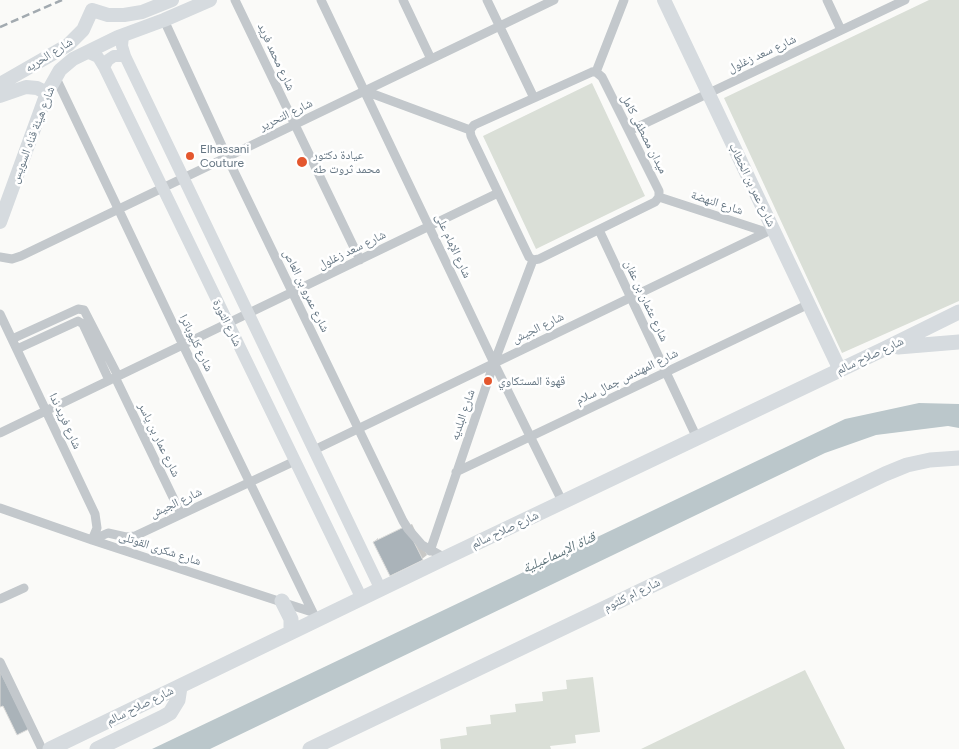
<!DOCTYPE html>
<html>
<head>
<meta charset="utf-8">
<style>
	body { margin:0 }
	canvas { display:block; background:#fafaf8 }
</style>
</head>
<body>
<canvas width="959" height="749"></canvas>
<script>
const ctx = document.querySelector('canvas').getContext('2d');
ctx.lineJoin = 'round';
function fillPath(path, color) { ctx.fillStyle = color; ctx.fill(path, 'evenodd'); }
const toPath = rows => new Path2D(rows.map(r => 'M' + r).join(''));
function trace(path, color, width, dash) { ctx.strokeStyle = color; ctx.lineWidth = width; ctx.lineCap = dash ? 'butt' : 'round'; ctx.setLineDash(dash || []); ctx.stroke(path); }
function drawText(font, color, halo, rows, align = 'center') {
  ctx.font = font + ' Figtree,"Noto Naskh Arabic",sans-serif'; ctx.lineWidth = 5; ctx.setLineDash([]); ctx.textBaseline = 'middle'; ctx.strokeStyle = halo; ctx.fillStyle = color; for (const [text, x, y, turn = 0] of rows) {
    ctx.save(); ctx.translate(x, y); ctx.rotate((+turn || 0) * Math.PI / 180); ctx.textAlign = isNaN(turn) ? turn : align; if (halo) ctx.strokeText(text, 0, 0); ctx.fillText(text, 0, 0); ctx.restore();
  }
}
const green = toPath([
	[929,0,959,0,959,301,842,353,724,98],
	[592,83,645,196,536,249,483,136],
	[805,670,845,749,641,749],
	[593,677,600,732,575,735,576,743,550,746,551,749,441,749,440,739,467,735,466,727,491,724,490,715,516,712,515,704,543,701,542,692,567,689,566,680]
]);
const water = toPath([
	[919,403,959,404,959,428,948,426,876,435,825,453,210,749,152,749,845,419]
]);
const shadow = toPath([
	[412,524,427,555,422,559,374,542,378,538,378,541]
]);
const building = toPath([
	[406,526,423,560,390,576,373,542,406,526],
	[0,671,29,729,17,735,3,706,0,707,0,671]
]);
const street = toPath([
	[235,0,360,260],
	[321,0,494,363,563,503],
	[403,0,431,59],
	[487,0,534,98],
	[827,0,841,30],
	[164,20,227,157,403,521,408,529,422,545,445,558],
	[592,72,596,72,602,77,659,191,659,197,655,202,539,259,533,260,529,257,471,136,470,130,474,125,592,72],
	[596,72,624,0],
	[55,76,183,345,317,621],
	[365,91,470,130],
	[629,131,905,0],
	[659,197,766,232],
	[599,230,697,438],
	[0,257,12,259,21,256,554,0],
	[0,314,95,514,97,528,92,540],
	[12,339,78,309,84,310,118,376],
	[17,349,78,321,83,324,109,380],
	[115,377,181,514],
	[0,433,498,193],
	[314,450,773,229],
	[456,472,809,304],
	[0,508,92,540,312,612],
	[92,540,108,533,126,537,135,536,295,461],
	[430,551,494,363,533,260],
	[0,599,24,588],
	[0,662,42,749]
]);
const secondary = toPath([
	[123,35,122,46,125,56,381,590],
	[87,52,98,57,104,67,362,599],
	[104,67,108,60,114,56,125,56]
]);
const primary = toPath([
	[664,0,840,370],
	[92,10,108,15,124,15,142,12,172,0],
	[0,84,68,45,83,30,92,10],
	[0,96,26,87,37,88,47,93],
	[0,222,47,93,60,70,73,59,118,37,164,20,210,0]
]);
const highway = toPath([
	[898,347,959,342],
	[282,601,291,619,291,632],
	[50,749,445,558,884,349,959,312],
	[97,749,163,717,170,713,178,700,180,687],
	[310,749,885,474,907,465,930,460,959,458]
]);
const rail = toPath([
	[0,27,62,0]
]);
const markers = [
	[190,156,5,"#e4572e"],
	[302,162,6,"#e4572e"],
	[488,381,5,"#e4572e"]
];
const streetNames = [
	["شارع سعد زغلول",762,54,-25],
	["شارع الحريه",49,55,-32],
	["شارع محمد فريد",276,57,65],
	["شارع التحرير",286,115,-26],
	["ميدان مصطفى كامل",644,134,63],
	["شارع هيئة قناه السويس",33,135,-69],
	["شارع عمر بن الخطاب",752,185,64],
	["شارع النهضة",717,203,18],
	["شارع الإمام على",453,246,65],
	["شارع سعد زغلول",352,250,-26],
	["شارع عمرو بن العاص",306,291,64],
	["شارع عثمان بن عفان",646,301,65],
	["شارع الثورة",227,323,64],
	["شارع الجيش",538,328,-26],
	["شارع كليوباترا",196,343,64],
	["شارع صلاح سالم",870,356,-25],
	["شارع المهندس جمال سلام",627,377,-26],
	["شارع البلديه",463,415,-71],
	["شارع فريد ندا",65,421,65],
	["شارع عمار بن ياسر",159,440,64],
	["شارع الجيش",176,503,-25],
	["شارع صلاح سالم",505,530,-25],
	["شارع شكرى القوتلى",160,549,18],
	["شارع ام كلثوم",632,595,-26],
	["شارع صلاح سالم",140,706,-26]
];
const poiNames = [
	["Elhassani",200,149],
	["Couture",200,163],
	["عيادة دكتور",313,155],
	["محمد ثروت طه",313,169],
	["قهوة المستكاوي",498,381]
];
const waterNames = [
	["قناة الإسماعيلية",559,553,-25]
];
fillPath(green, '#dadfd7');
fillPath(water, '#bbc7cb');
fillPath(shadow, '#0003');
fillPath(building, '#aab3b9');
trace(building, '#dcdcda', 1);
trace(street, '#c3c8cc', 9);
trace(secondary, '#d6dbdf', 12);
trace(primary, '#d6dbdf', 14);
trace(highway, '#d6dbdf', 15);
trace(rail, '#a2aab0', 2.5, [8, 4]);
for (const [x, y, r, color] of markers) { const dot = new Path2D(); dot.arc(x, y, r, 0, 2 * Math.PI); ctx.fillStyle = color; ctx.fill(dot); trace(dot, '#fff', 2); }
drawText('12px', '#657683', '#fff', streetNames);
drawText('12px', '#657683', '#fff', poiNames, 'left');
drawText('italic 14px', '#60757c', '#fff', waterNames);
</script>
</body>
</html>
